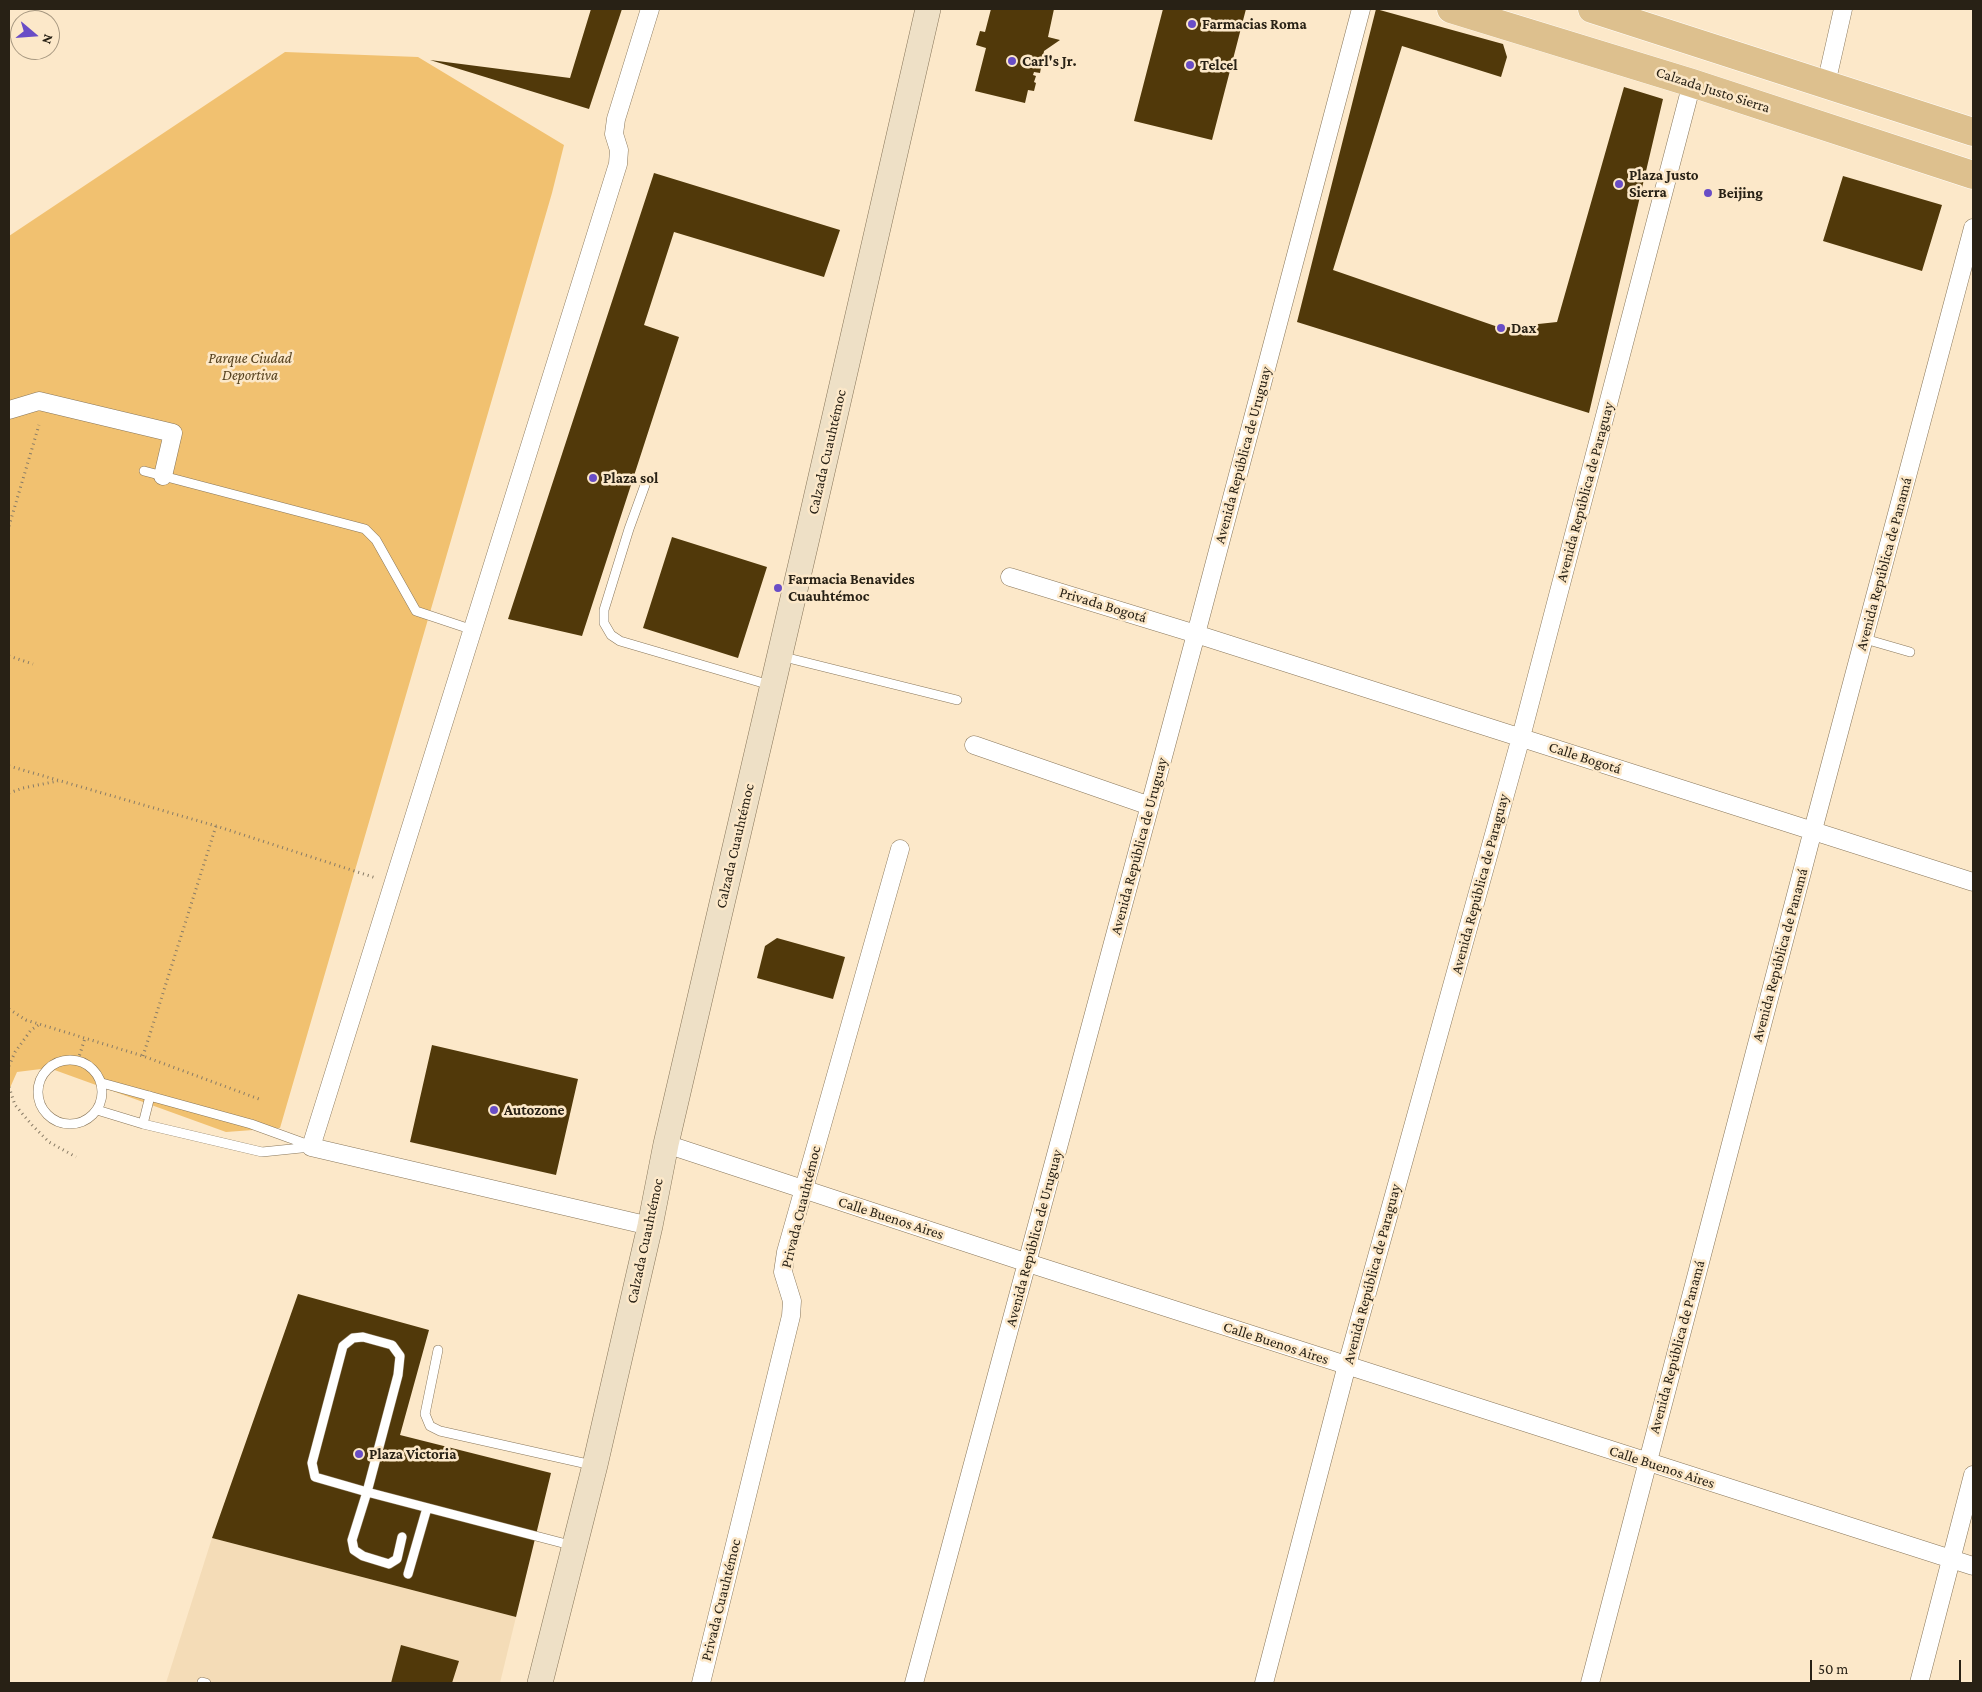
<!DOCTYPE html>
<html>
<head>
<meta charset="utf-8">
<style>
	body { margin:0 }
	#map { position:relative; width:1982px; height:1692px; overflow:hidden; background:#fce8c9; font-family:"Crimson Pro",serif }
	canvas { display:block }
	.frame { position:absolute; inset:0; border:10px solid #282115; pointer-events:none }
	.north { position:absolute; left:10px; top:10px; width:50px; height:50px; box-sizing:border-box; background:#fce8c9; border:1px solid #a79881; border-radius:50%; rotate:108deg; font-size:14px; font-weight:700; line-height:20px; text-align:center; color:#282115 }
	.north::after { content:''; display:block; margin:auto; width:18px; height:22px; background:#694dc6; clip-path:polygon(50% 0,100% 100%,50% 72%,0 100%) }
	.scale { position:absolute; left:1810px; top:1660px; width:151px; height:22px; box-sizing:border-box; border:2px solid #282115; border-top:0; padding-left:6px; font-size:15px; line-height:18px; white-space:nowrap; color:#282115; -webkit-text-stroke:4px #fce8c9; paint-order:stroke }
</style>
</head>
<body>
<div id="map">
<canvas width="1982" height="1692"></canvas>
<div class="frame"></div>
<div class="north">N</div>
<div class="scale">50 m</div>
</div>
<script>
const ctx = document.querySelector('canvas').getContext('2d');
ctx.lineJoin = 'round';
function fillPath(path, color) { ctx.fillStyle = color; ctx.fill(path, 'evenodd'); }
const toPath = rows => new Path2D(rows.map(r => 'M' + r).join(''));
function trace(path, color, width, dash) { ctx.strokeStyle = color; ctx.lineWidth = width; ctx.lineCap = dash ? 'butt' : 'round'; ctx.setLineDash(dash || []); ctx.stroke(path); }
function drawText(font, color, halo, rows, align = 'center') {
  ctx.font = font + ' "Crimson Pro",serif'; ctx.lineWidth = 5; ctx.setLineDash([]); ctx.textBaseline = 'middle'; ctx.strokeStyle = halo; ctx.fillStyle = color; for (const [text, x, y, turn = 0] of rows) {
    ctx.save(); ctx.translate(x, y); ctx.rotate((+turn || 0) * Math.PI / 180); ctx.textAlign = isNaN(turn) ? turn : align; if (halo) ctx.strokeText(text, 0, 0); ctx.fillText(text, 0, 0); ctx.restore();
  }
}
const built = toPath([
	[212,1538,516,1617,500,1683,166,1683]
]);
const green = toPath([
	[285,52,418,57,564,145,552,193,280,1128,226,1132,49,1068,17,1072,9,1090,9,236]
]);
const building = toPath([
	[591,9,622,9,589,109,430,60,570,78],
	[991,9,1054,9,1048,37,1060,40,1044,51,1040,73,1034,72,1033,75,1036,76,1034,82,1036,83,1034,91,1028,90,1025,103,975,91,986,48,976,45,980,31,985,32],
	[1163,9,1246,9,1212,140,1134,121],
	[1376,9,1503,44,1507,57,1501,77,1402,46,1333,270,1501,328,1557,322,1624,87,1663,99,1589,413,1297,322],
	[654,173,840,230,824,277,674,232,644,325,679,337,582,636,508,619],
	[1843,176,1942,205,1922,271,1823,241],
	[672,537,767,567,738,658,643,628],
	[777,938,845,957,833,999,757,978,765,946],
	[432,1045,578,1079,556,1175,410,1142],
	[298,1294,429,1330,400,1435,551,1473,516,1617,212,1538],
	[401,1645,459,1661,452,1683,391,1683]
]);
const path = toPath([
	[9,526,39,425],
	[9,656,33,664],
	[9,766,216,826,376,878],
	[9,793,23,788,58,781],
	[9,1009,26,1020,143,1056,259,1099],
	[143,1056,216,826],
	[78,1060,85,1038],
	[9,1066,15,1052,31,1030,40,1024],
	[9,1087,15,1105,32,1125,49,1142,76,1157]
]);
const lane = toPath([
	[144,471,365,529,376,540,416,611,473,630],
	[645,485,629,529,604,610,604,623,611,635,620,641,770,685],
	[1865,639,1910,652],
	[780,656,957,700],
	'38 1092a32 32 0 1 1 64 0a32 32 0 1 1-64 0Z',
	[102,1083,251,1124,309,1145],
	[97,1110,143,1124,262,1152,311,1147],
	[143,1124,150,1096],
	[438,1350,425,1414,430,1426,440,1431,592,1465],
	[402,1537,397,1559,389,1564,363,1556,354,1550,352,1540,367,1492,398,1375,400,1356,392,1345,363,1337,353,1338,343,1346,312,1463,315,1477,367,1492,574,1546],
	[408,1574,427,1508],
	[202,1682,206,1683]
]);
const street = toPath([
	[1826,84,1843,9],
	[9,410,39,401,173,433,163,476],
	[1010,577,1196,634,1973,882],
	[974,745,1150,806],
	[666,1144,1028,1263,1973,1566],
	[650,1226,311,1147,618,164,619,150,614,134,616,119,650,9],
	[701,1683,791,1316,792,1301,783,1272,786,1252,900,849],
	[914,1683,1196,634,1361,9],
	[1264,1683,1347,1365,1521,737,1692,83],
	[1590,1683,1813,830,1973,228],
	[1919,1683,1973,1475]
]);
const secondary = toPath([
	[540,1683,595,1465,650,1226,666,1144,807,538,928,9]
]);
const primary = toPath([
	[1451,9,1692,83,1973,175],
	[1592,9,1973,132]
]);
const markers = [
	[1192,24,5,"#694dc6"],
	[1012,61,5,"#694dc6"],
	[1190,65,5,"#694dc6"],
	[1619,184,5,"#694dc6"],
	[1708,193,5,"#694dc6"],
	[1501,328,5,"#694dc6"],
	[593,478,5,"#694dc6"],
	[778,588,5,"#694dc6"],
	[494,1110,5,"#694dc6"],
	[359,1454,5,"#694dc6"]
];
const poiNames = [
	["Farmacias Roma",1202,24],
	["Carl's Jr.",1022,61],
	["Telcel",1200,65],
	["Plaza Justo",1629,175],
	["Sierra",1629,192],
	["Beijing",1718,193],
	["Dax",1511,328],
	["Plaza sol",603,478],
	["Farmacia Benavides",788,579],
	["Cuauhtémoc",788,596],
	["Autozone",504,1110],
	["Plaza Victoria",369,1454]
];
const streetNames = [
	["Calzada Justo Sierra",1713,90,18],
	["Calzada Cuauhtémoc",827,452,-77],
	["Avenida República de Uruguay",1243,455,-75],
	["Avenida República de Paraguay",1585,492,-75],
	["Avenida República de Panamá",1884,564,-75],
	["Privada Bogotá",1103,605,17],
	["Calle Bogotá",1585,758,18],
	["Calzada Cuauhtémoc",735,846,-77],
	["Avenida República de Uruguay",1139,846,-75],
	["Avenida República de Paraguay",1480,884,-75],
	["Avenida República de Panamá",1780,955,-75],
	["Privada Cuauhtémoc",801,1207,-76],
	["Calle Buenos Aires",891,1218,18],
	["Avenida República de Uruguay",1034,1238,-75],
	["Calzada Cuauhtémoc",645,1241,-78],
	["Avenida República de Paraguay",1372,1274,-75],
	["Calle Buenos Aires",1276,1343,18],
	["Avenida República de Panamá",1677,1347,-75],
	["Calle Buenos Aires",1662,1467,18],
	["Privada Cuauhtémoc",721,1600,-76]
];
const parkNames = [
	["Parque Ciudad",250,358],
	["Deportiva",250,375]
];
fillPath(built, '#f4dcb7');
fillPath(green, '#f1c170');
fillPath(building, '#51390a');
trace(lane, '#89775b', 10);
trace(street, '#89775b', 19);
trace(secondary, '#89775b', 26);
trace(primary, '#fff', 29);
trace(path, '#887b66', 3, [1, 4]);
trace(lane, '#fff', 9);
trace(street, '#fff', 18);
trace(secondary, '#eee0c6', 25);
trace(primary, '#ddc08e', 28);
for (const [x, y, r, color] of markers) { const dot = new Path2D(); dot.arc(x, y, r, 0, 2 * Math.PI); ctx.fillStyle = color; ctx.fill(dot); trace(dot, '#fce8c9', 2); }
drawText('bold 15px', '#282115', '#fce8c9', poiNames, 'left');
drawText('15px', '#282115', '#fce8c9', streetNames);
drawText('italic 15px', '#55411e', '#fce8c9', parkNames);
</script>
</body>
</html>
